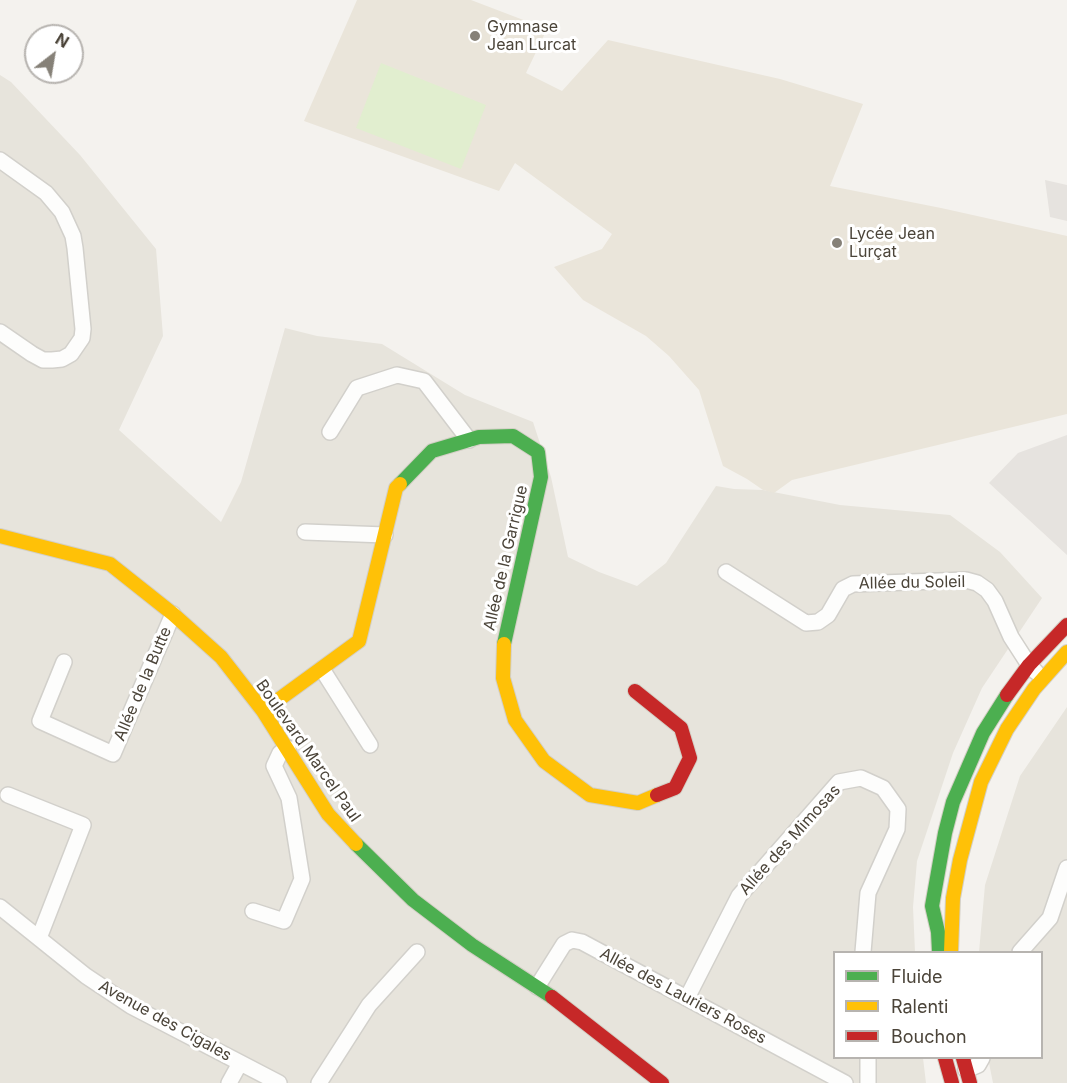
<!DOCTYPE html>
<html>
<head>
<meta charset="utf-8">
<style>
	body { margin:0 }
	#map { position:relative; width:1067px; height:1083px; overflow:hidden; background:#f4f2ee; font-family:Inter,sans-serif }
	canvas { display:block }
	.legend { position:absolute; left:833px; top:951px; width:210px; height:108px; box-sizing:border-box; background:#fff; border:2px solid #b7b4b0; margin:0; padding:8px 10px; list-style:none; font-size:18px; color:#4b4439 }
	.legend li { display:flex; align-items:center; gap:12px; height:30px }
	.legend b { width:30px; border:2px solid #b7b4b0 }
	.north { position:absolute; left:24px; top:24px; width:60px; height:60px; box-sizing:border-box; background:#fff; border:2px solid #b7b4b0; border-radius:50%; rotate:31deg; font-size:16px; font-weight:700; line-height:24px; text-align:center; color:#4b4439 }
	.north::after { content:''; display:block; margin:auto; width:21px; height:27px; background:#868178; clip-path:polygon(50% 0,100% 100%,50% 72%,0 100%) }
</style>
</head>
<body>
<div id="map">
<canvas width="1067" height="1083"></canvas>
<ul class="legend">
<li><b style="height:8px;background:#4caf50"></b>Fluide</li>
<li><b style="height:8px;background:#ffc107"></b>Ralenti</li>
<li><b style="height:8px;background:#c62828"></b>Bouchon</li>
</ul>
<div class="north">N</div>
</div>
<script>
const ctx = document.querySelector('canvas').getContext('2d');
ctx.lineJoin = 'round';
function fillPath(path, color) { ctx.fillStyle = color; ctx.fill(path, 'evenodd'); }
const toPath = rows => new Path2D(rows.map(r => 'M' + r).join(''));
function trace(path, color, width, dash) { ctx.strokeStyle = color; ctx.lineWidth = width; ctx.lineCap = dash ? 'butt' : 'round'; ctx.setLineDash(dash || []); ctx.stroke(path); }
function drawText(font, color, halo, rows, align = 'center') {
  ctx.font = font + ' Inter,sans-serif'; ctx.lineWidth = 6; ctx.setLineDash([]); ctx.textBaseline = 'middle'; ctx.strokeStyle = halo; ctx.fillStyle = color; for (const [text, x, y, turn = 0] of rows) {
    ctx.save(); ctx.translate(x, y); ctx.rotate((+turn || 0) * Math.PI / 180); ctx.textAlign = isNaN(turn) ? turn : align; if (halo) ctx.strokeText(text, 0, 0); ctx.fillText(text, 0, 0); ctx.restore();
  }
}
const residential = toPath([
	[0,75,11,82,80,155,156,249,163,336,119,430,221,522,241,482,285,328,317,336,382,344,465,395,533,422,551,477,568,557,599,572,637,586,666,563,716,486,734,489,763,490,840,505,950,515,1000,552,1042,598,982,688,953,753,917,861,913,907,915,952,834,952,834,1058,923,1058,926,1083,0,1083],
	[1067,707,1067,1083,993,1083,988,1058,1042,1058,1042,952,979,952,985,885,1020,776]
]);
const education = toPath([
	[357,0,471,0,547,29,526,73,562,91,608,40,780,79,863,104,830,186,941,208,1067,236,1067,414,792,480,774,493,763,490,747,479,723,466,699,390,669,356,646,336,583,300,554,267,602,249,612,234,515,163,499,191,304,121]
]);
const green = toPath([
	[381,63,486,105,461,169,356,128]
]);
const parking = toPath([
	[1045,180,1067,185,1067,221,1050,217],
	[1067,435,1067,555,989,483,1018,453]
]);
const street = toPath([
	[0,160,46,193,62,212,73,236,75,248,83,329,82,338,71,354,62,359,52,360,43,360,32,354,0,332],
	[330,432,357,388,397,375,424,381,469,440],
	[305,532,385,535],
	[726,572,806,623,818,622,828,615,843,589,853,584,966,580,977,583,987,590,995,601,1011,637,1029,665,1036,672],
	[64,662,40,721,113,754,173,614],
	[322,669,370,745],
	[8,795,83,825,39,938],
	[0,907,86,976,131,1006,279,1083],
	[253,911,284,921,302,879,289,798,274,766,280,753,288,748],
	[1020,952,1050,918,1067,868],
	[537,987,564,944,572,940,582,942,845,1083],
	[687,998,739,896,839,782,861,778,883,788,898,809,897,829,868,893,863,952],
	[966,1070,978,1065,982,1058],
	[229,1083,240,1063],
	[319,1083,369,1005,417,952],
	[868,1083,868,1058]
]);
const fast = toPath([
	[400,484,432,451,479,437,513,436,538,452,541,477,504,644],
	[356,844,413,900,472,945,552,997],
	[939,952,938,932,932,906,945,833,953,802,983,733,1007,695]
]);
const slow = toPath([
	[0,536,110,564,173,614,221,657,263,711,328,814,356,844],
	[504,644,503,678,515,720,544,761,590,795,638,803,657,795],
	[263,711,359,641,396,488,400,484],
	[951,952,953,898,960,860,981,782,1007,729,1034,689,1067,652]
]);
const jam = toPath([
	[635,691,681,728,690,758,675,788,657,795],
	[1007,695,1029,665,1067,625],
	[552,997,662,1083],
	[945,1058,952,1083],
	[963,1058,970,1083]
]);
const markers = [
	[475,36,6,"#868178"],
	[837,243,6,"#868178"]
];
const poiNames = [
	["Gymnase",487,27],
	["Jean Lurcat",487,45],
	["Lycée Jean",849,234],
	["Lurçat",849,252]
];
const streetNames = [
	["Allée de la Garrigue",506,558,-77],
	["Allée du Soleil",912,583,-1],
	["Allée de la Butte",143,684,-67],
	["Boulevard Marcel Paul",308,751,55],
	["Allée des Mimosas",790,840,-48],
	["Allée des Lauriers Roses",683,996,28],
	["Avenue des Cigales",165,1021,29]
];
fillPath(residential, '#e7e4dc');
fillPath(education, '#eae5da');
fillPath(green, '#e1eecf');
fillPath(parking, '#e6e3df');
trace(street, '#d2d0cb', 18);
trace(fast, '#d3cfc5', 16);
trace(slow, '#d3cfc5', 16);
trace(jam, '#d3cfc5', 16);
trace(street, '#fdfdfc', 15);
trace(fast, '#4caf50', 14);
trace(slow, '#ffc107', 14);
trace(jam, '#c62828', 14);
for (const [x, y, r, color] of markers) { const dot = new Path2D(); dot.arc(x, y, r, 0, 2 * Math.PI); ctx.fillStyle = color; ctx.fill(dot); trace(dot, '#fff', 2); }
drawText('16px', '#4b4439', '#fff', poiNames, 'left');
drawText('16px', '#4b4439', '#fff', streetNames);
</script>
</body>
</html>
